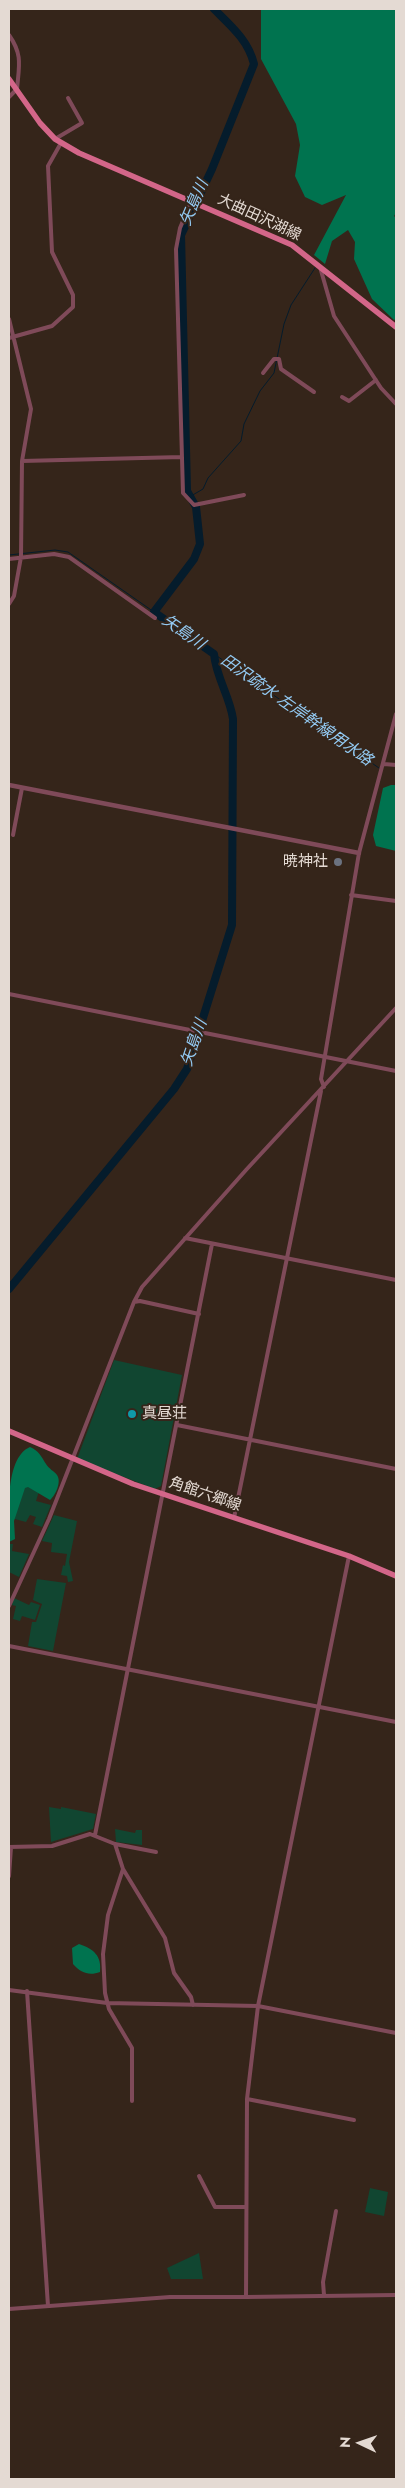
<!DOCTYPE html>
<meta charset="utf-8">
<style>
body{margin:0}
#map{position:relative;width:405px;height:2488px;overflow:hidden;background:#35251a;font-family:Jost,sans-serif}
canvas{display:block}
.frame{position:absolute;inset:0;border:10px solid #e4dad3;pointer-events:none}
.north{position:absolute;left:335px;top:2418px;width:50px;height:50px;-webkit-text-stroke:4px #35251a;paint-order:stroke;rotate:273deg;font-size:14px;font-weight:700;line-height:20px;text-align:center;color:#e4dad3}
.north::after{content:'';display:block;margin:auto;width:18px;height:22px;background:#e4dad3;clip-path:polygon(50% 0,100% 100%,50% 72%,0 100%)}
</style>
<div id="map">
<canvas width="405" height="2488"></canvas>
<div class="frame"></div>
<div class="north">N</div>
</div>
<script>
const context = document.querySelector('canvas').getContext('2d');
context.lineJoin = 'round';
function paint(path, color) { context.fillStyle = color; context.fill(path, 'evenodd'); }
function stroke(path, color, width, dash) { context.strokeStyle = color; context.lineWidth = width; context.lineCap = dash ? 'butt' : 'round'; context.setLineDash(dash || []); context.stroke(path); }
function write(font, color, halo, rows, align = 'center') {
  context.font = font + ' Jost,"Noto Sans JP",sans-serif'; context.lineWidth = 4; context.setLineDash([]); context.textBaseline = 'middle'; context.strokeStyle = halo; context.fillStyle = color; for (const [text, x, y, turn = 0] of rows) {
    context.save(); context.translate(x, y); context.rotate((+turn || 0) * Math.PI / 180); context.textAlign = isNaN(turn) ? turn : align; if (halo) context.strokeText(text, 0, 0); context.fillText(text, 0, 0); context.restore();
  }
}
paint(new Path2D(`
 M114,1360L182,1375L161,1486L155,1489L77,1459Z
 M23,1480L41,1485L36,1501L51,1505L42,1527L33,1524L36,1517L30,1515L26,1522L11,1518Z
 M54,1515L77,1521L69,1562L73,1581L68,1582L67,1576L61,1575L63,1565L65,1566L67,1554L51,1552L52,1543L42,1541Z
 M9,1544H13L12,1551L29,1554L19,1577L9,1572Z
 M37,1579L66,1583L53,1651L28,1646L32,1622H36L42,1604L33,1600Z
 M14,1598L29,1605L31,1602L40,1605L35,1620L22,1616L20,1621L13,1619L16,1606L12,1605Z
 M49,1807L61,1809V1807L96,1814L93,1829L51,1842Z
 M115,1829L135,1833L136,1830H142V1845L116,1842Z
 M370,2188L388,2192L384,2216L365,2212Z
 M199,2253L203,2279H171L167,2268Z`), '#114631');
paint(new Path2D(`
 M261,9H396V213L394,216L396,218V319L394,320L372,299L354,259L355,242L348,230L332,241L325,264L314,255L346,195L322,205L305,197L295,176L300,145L296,124L261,59Z
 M391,785H396V851L376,846L373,835L383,788Z
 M30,1447C39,1451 41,1456 46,1464C49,1469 54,1471 57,1475C62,1482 55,1496 50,1500L28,1487L25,1488L14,1521L15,1539L9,1542C9,1518 4,1458 30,1447Z
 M79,1944C94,1949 102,1956 100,1972C89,1976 81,1973 73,1964L72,1948Z`), '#00734f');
stroke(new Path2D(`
 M191,496L203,489L208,478L241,441L244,424L260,391L274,373L284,324L291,305L315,268
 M9,555L55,550L68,552L154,612
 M214,654L379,768`), '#051c2c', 1);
stroke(new Path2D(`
 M9,1289L174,1089L187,1069L232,925L233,719C230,697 216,677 214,654L154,612L194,559L200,544L196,507L187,491L181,235L212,169L254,64C248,40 231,26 214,9`), '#051c2c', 8);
stroke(new Path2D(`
 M9,35C23,55 19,66 17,89L9,97
 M55,139L82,123L68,98
 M192,200L180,228L176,249L183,493L194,505L244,495
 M320,267L334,316L381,388L396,404
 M9,319L31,409L22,461L21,557L14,596L9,604
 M9,338L52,326L73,307V295L52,252L48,166L61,143
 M263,373L274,359H279L281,369L314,392
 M342,397L349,401L376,380
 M22,461L182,457
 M9,559L54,554L69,557L155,618
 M384,764L396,765
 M13,835L22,788
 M351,895L396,901
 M9,994L396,1071
 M324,1087L321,1079L359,853L396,714
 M185,1238L396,1280
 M134,1302L140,1301L199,1314
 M177,1425L396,1469
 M234,1518L321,1091
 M349,1556L258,2006L247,2099L246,2297L396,2295
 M9,1606L49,1519L134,1302L142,1287L246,1170L396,1008
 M9,1646L396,1722
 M95,1835L212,1244
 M115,1844L123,1869L108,1915L103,1954L105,1993L109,2009L132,2048V2101
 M9,1847L52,1846L90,1834L115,1844L156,1852
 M123,1869L165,1938L174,1973L191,1997L193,2005
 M9,1876L11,1847
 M9,1990L107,2003L258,2006L396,2033
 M27,1991L48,2306
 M247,2099L354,2120
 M199,2176L215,2207H246
 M324,2295L323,2282L336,2211
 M9,2309L170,2297H246`), '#7f4a59', 4);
stroke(new Path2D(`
 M9,785L359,853`), '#7f4a59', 4.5);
stroke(new Path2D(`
 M9,79L40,123L55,139L79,153L292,245L396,327
 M9,1431L133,1484L349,1556L396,1576`), '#d36689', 5.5);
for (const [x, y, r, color] of [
 [338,862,5,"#6b7280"],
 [132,1414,5,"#0f9aa8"]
]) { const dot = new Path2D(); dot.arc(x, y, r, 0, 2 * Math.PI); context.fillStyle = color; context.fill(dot); stroke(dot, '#35251a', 2); }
write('15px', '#e4dad3', '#35251a', [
 ["大曲田沢湖線",259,218,25],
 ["角館六郷線",205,1495,19]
]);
write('15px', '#e4dad3', '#35251a', [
 ["暁神社",328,862],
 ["真昼荘",142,1414,"left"]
], 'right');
write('italic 16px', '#93caf3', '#35251a', [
 ["矢島川",195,203,-67],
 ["矢島川",183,633,35],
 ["田沢疏水 左岸幹線用水路",296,711,35],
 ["矢島川",195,1043,-71]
]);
</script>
